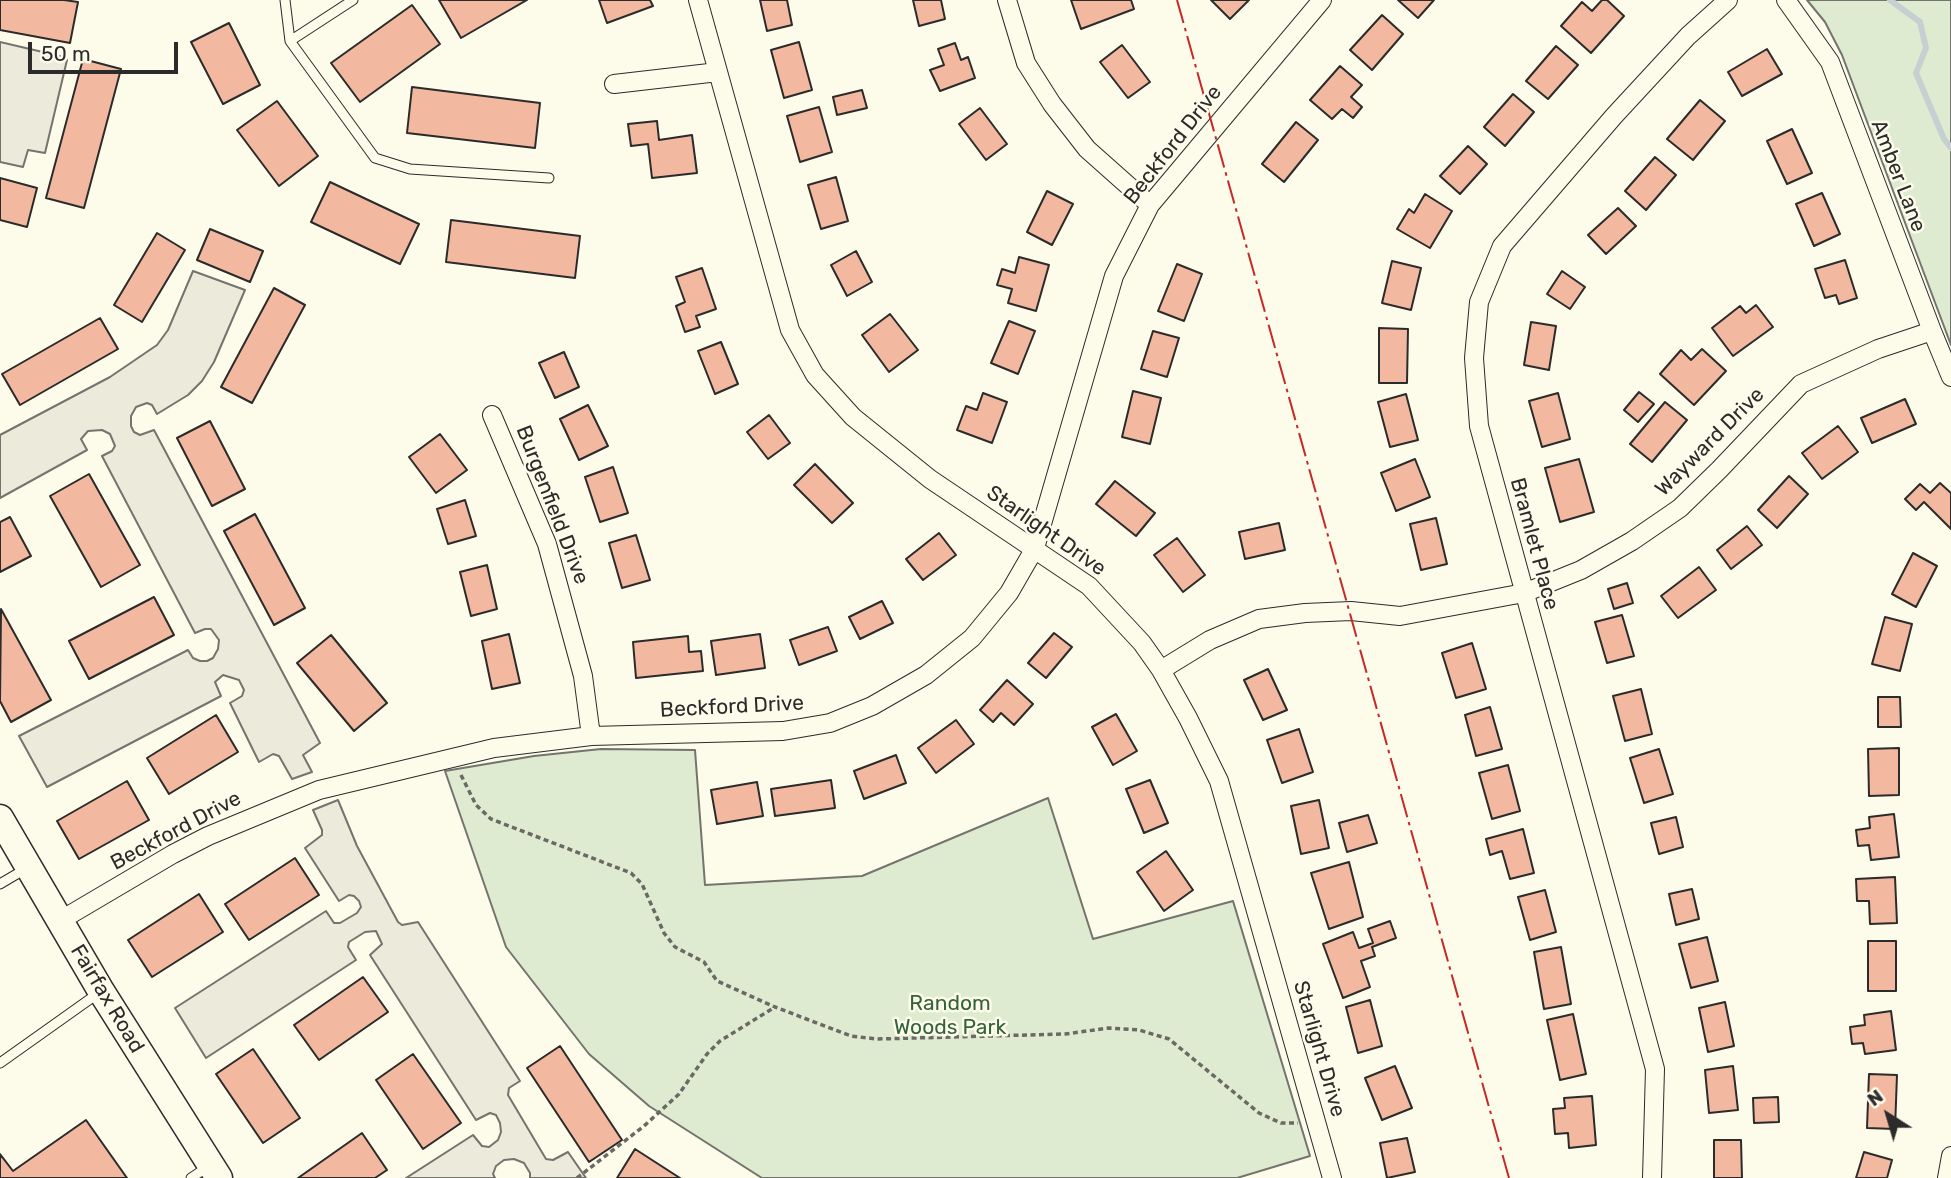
<!DOCTYPE html>
<style>
body{margin:0}
#map{position:relative;width:1951px;height:1178px;overflow:hidden;background:#fdfbea;font-family:Rubik,sans-serif}
canvas{display:block}
.north{position:absolute;left:1853px;top:1080px;width:70px;height:70px;-webkit-text-stroke:5px #fdfbea;paint-order:stroke;rotate:323deg;font-size:19px;font-weight:700;line-height:28px;text-align:center;color:#2b2b2b}
.north::after{content:'';display:block;margin:auto;width:24px;height:32px;background:#2b2b2b;clip-path:polygon(50% 0,100% 100%,50% 72%,0 100%)}
.scale{position:absolute;left:28px;top:42px;width:150px;height:32px;box-sizing:border-box;border:4px solid #2b2b2b;border-top:0;padding-left:9px;font-size:21px;line-height:24px;white-space:nowrap;color:#2b2b2b;-webkit-text-stroke:5px #fdfbea;paint-order:stroke}
</style>
<div id="map">
<canvas width="1951" height="1178"></canvas>
<div class="north">N</div>
<div class="scale">50 m</div>
</div>
<script>
const context = document.querySelector('canvas').getContext('2d');
context.lineJoin = 'round';
function paint(path, color) { context.fillStyle = color; context.fill(path, 'evenodd'); }
function stroke(path, color, width, dash) { context.strokeStyle = color; context.lineWidth = width; context.lineCap = dash ? 'butt' : 'round'; context.setLineDash(dash || []); context.stroke(path); }
function write(font, color, halo, rows, align = 'center') {
  context.font = font + ' Rubik,sans-serif'; context.lineWidth = 5; context.setLineDash([]); context.textBaseline = 'middle'; context.strokeStyle = halo; context.fillStyle = color; for (const [text, x, y, turn = 0] of rows) {
    context.save(); context.translate(x, y); context.rotate((+turn || 0) * Math.PI / 180); context.textAlign = isNaN(turn) ? turn : align; if (halo) context.strokeText(text, 0, 0); context.fillText(text, 0, 0); context.restore();
  }
}
const green = new Path2D(`
 M1807,0H1951V345L1842,55L1825,22Z
 M601,749L695,750L705,885L862,876L1048,798L1093,939L1233,901L1310,1156L1237,1178H762L649,1106L589,1054L506,947L445,771L534,756Z`);
paint(green, '#deebd1');
stroke(green, '#74746e', 2);
const parking = new Path2D(`
 M0,42L64,57L67,60L45,153L28,150L23,167L0,162Z
 M193,271L245,290L214,362L202,381L188,395L157,414L152,405L147,403L136,407L131,416V426L134,432L140,435L154,430L320,743L303,755L312,772L292,779L279,756L273,754L259,762L230,703L242,696L244,690L239,680L223,675L215,682L221,696L47,787L19,736L188,650L193,658L200,661H207L213,658L218,649L219,640L211,629H205L195,633L102,456L112,451L115,446L110,434L102,430L88,431L81,439L87,450L0,498V435L110,377L157,345L168,330Z
 M338,800L357,846L398,922L402,925L418,922L520,1081L509,1088L508,1095L546,1159L553,1160L568,1152L586,1178H530V1173L524,1163L514,1159L504,1160L496,1166L493,1174L495,1178H406L473,1135L482,1146L489,1147L498,1140L501,1132L500,1123L496,1115L490,1113L476,1120L370,955L382,944L376,931L365,932L349,942L348,947L356,960L206,1058L175,1008L326,911L334,923H340L357,913L361,907L359,901L354,896L349,895L339,901L305,848L322,835V830L313,810Z`);
paint(parking, '#eceadb');
stroke(parking, '#74746e', 2);
stroke(new Path2D(`
 M1890,0L1920,22L1926,48L1916,73L1944,139L1951,148`), '#c7d0d0', 6);
const building = new Path2D(`
 M0,0H64L78,2L70,43L0,30Z
 M439,0H527L461,38Z
 M599,0H650L653,6L607,23Z
 M760,0H787L792,25L767,31Z
 M913,0H941L945,19L919,26Z
 M1071,0H1131L1134,9L1081,29Z
 M1211,0H1249L1230,19Z
 M1398,0H1434L1418,18Z
 M1602,0H1607L1624,16L1591,53L1561,26L1582,2L1592,11Z
 M412,5L440,44L360,102L331,63Z
 M1382,15L1403,34L1372,70L1350,50Z
 M229,23L260,85L223,104L191,42Z
 M799,42L812,90L784,98L771,50Z
 M955,43L961,60L968,57L975,78L940,91L930,70L944,65L938,49Z
 M1122,45L1150,82L1128,98L1100,62Z
 M1556,46L1578,65L1548,99L1526,81Z
 M1767,49L1782,74L1742,96L1728,72Z
 M83,59L121,69L84,208L46,198Z
 M1340,66L1362,85L1351,97L1362,107L1353,118L1342,109L1332,119L1310,100Z
 M412,87L540,103L535,148L407,133Z
 M862,90L867,108L837,115L833,97Z
 M1513,94L1534,112L1505,146L1484,127Z
 M1700,100L1725,121L1693,160L1667,139Z
 M277,101L318,156L279,186L237,130Z
 M819,107L832,152L800,162L787,116Z
 M980,108L1007,144L986,160L959,124Z
 M657,121L659,140L692,135L697,173L652,178L648,144L631,146L628,124Z
 M1296,122L1318,140L1284,182L1262,164Z
 M1792,129L1812,173L1787,184L1767,141Z
 M1468,146L1487,164L1460,194L1440,176Z
 M1655,157L1676,175L1646,210L1625,191Z
 M836,177L848,221L821,229L808,185Z
 M0,178L37,188L27,227L0,220Z
 M330,182L419,224L400,264L311,222Z
 M1047,191L1073,204L1052,245L1027,232Z
 M1822,193L1840,234L1814,246L1796,204Z
 M1425,194L1452,211L1430,248L1397,229L1409,209L1414,213Z
 M1618,208L1636,226L1606,254L1588,235Z
 M451,220L580,236L575,278L446,262Z
 M210,229L263,251L250,282L197,260Z
 M157,233L185,250L142,322L114,305Z
 M856,251L872,282L847,296L831,265Z
 M1019,257L1049,265L1036,311L1008,303L1012,289L997,285L1002,269L1015,273Z
 M1845,260L1857,298L1839,304L1836,295L1825,298L1815,269Z
 M1392,261L1421,268L1411,310L1382,303Z
 M1177,264L1202,274L1184,321L1158,311Z
 M702,268L716,309L696,316L700,327L685,332L676,306L685,302L676,277Z
 M1562,271L1585,287L1570,309L1547,294Z
 M274,288L305,305L252,403L221,387Z
 M1756,305L1773,327L1733,356L1712,328L1740,306L1746,313Z
 M890,314L918,350L889,372L862,335Z
 M100,318L118,349L20,405L2,374Z
 M1009,321L1035,331L1018,374L991,363Z
 M1531,322L1556,326L1549,370L1524,365Z
 M1379,328L1408,329L1407,383H1379Z
 M1153,331L1179,338L1167,377L1141,369Z
 M721,342L738,384L715,394L698,351Z
 M1702,349L1726,371L1694,405L1660,374L1681,350L1691,360Z
 M564,352L579,387L555,398L539,363Z
 M1133,391L1161,398L1150,444L1122,437Z
 M1639,392L1654,404L1638,422L1624,410Z
 M983,393L1007,402L992,443L957,430L966,406L977,410Z
 M1558,393L1570,439L1542,447L1529,401Z
 M1406,394L1418,440L1390,447L1378,402Z
 M1905,399L1916,424L1872,443L1861,418Z
 M1665,402L1687,420L1652,462L1630,444Z
 M588,405L608,446L579,460L560,419Z
 M769,415L790,443L768,459L747,432Z
 M210,421L245,489L212,506L177,438Z
 M1838,426L1858,452L1822,479L1802,453Z
 M440,434L467,470L436,493L409,457Z
 M1415,459L1430,497L1396,511L1381,473Z
 M1579,459L1594,512L1560,522L1545,468Z
 M815,464L853,503L832,523L794,485Z
 M613,467L628,513L600,522L585,477Z
 M89,474L140,565L101,587L50,496Z
 M1789,476L1808,494L1777,528L1758,510Z
 M1115,481L1155,513L1136,536L1096,504Z
 M1940,483L1951,493V529L1924,502L1916,510L1905,499L1920,484L1930,493Z
 M465,500L476,536L448,544L437,509Z
 M255,514L305,608L274,625L224,531Z
 M10,517L31,556L0,572V522Z
 M1436,518L1447,564L1421,570L1410,524Z
 M1279,523L1285,550L1245,559L1239,532Z
 M1747,526L1762,545L1731,569L1717,550Z
 M939,533L956,555L923,580L906,559Z
 M636,535L650,580L622,588L609,543Z
 M1177,538L1205,575L1183,592L1154,555Z
 M1913,553L1937,566L1916,607L1892,594Z
 M487,565L497,609L471,616L460,572Z
 M1699,567L1716,590L1678,618L1661,596Z
 M1627,583L1633,603L1614,609L1608,589Z
 M154,597L174,635L89,679L69,641Z
 M882,601L893,623L860,639L849,617Z
 M1,609L51,700L11,722L0,701Z
 M1622,615L1634,656L1607,663L1595,622Z
 M1885,617L1912,624L1900,671L1872,664Z
 M828,627L837,651L799,665L790,640Z
 M1054,633L1072,647L1046,678L1028,663Z
 M509,634L520,683L492,689L482,641Z
 M760,634L765,668L716,675L711,641Z
 M331,635L387,703L354,731L297,663Z
 M688,636L689,652L701,651L703,671L636,678L633,642Z
 M1472,643L1486,689L1456,698L1442,653Z
 M1268,669L1287,710L1263,720L1244,680Z
 M1007,680L1033,704L1014,725L1001,713L993,722L980,710Z
 M1641,689L1652,734L1625,741L1613,696Z
 M1878,697H1900L1901,727H1878Z
 M1490,707L1502,749L1476,756L1465,715Z
 M1116,714L1137,751L1113,765L1092,727Z
 M216,715L238,752L169,794L147,758Z
 M956,720L974,744L936,773L918,748Z
 M1299,729L1313,772L1282,783L1267,740Z
 M1899,748V795L1869,796L1868,749Z
 M1659,749L1673,794L1644,803L1630,758Z
 M896,755L906,783L864,799L854,771Z
 M1508,765L1520,811L1492,819L1479,773Z
 M831,780L835,808L775,816L771,789Z
 M1150,780L1168,823L1144,833L1126,789Z
 M127,781L149,820L79,859L57,821Z
 M757,782L763,816L717,824L711,790Z
 M1319,800L1329,848L1301,854L1291,806Z
 M1894,814L1899,857L1871,860L1869,845L1858,846L1856,830L1870,828L1869,817Z
 M1368,815L1377,843L1347,852L1339,823Z
 M1676,817L1683,847L1659,854L1651,823Z
 M1523,829L1534,873L1510,879L1502,851L1490,855L1486,839Z
 M1166,851L1193,890L1164,911L1137,872Z
 M295,858L319,895L249,940L225,904Z
 M1349,862L1363,917L1329,929L1311,873Z
 M1895,877L1897,923L1870,924L1869,901H1857L1856,879Z
 M1692,889L1699,919L1676,925L1669,894Z
 M1545,890L1556,932L1530,940L1518,897Z
 M199,894L223,932L152,977L128,940Z
 M1390,921L1396,938L1372,947L1375,956L1361,961L1370,987L1343,998L1323,944L1353,932L1359,948L1373,943L1368,929Z
 M1707,937L1718,981L1691,988L1679,944Z
 M1868,941H1896V991H1868Z
 M1561,947L1571,1004L1544,1009L1534,952Z
 M363,977L388,1012L319,1060L294,1025Z
 M1370,1000L1382,1046L1358,1053L1346,1007Z
 M1725,1002L1734,1046L1708,1052L1699,1008Z
 M1891,1011L1896,1050L1865,1054L1863,1043L1852,1044L1850,1027L1865,1025L1864,1015Z
 M1573,1014L1586,1074L1560,1080L1547,1020Z
 M560,1046L622,1140L589,1162L527,1068Z
 M253,1049L300,1118L263,1143L216,1074Z
 M413,1054L461,1123L423,1149L376,1080Z
 M1395,1066L1412,1108L1382,1120L1365,1078Z
 M1733,1066L1738,1110L1709,1113L1705,1070Z
 M1869,1074L1897,1075L1895,1129L1867,1128Z
 M1592,1096L1596,1145L1569,1148L1568,1133L1555,1134L1553,1109L1565,1108L1564,1098Z
 M1778,1097L1779,1122L1754,1123L1753,1098Z
 M86,1120L127,1178H0V1154L13,1171Z
 M362,1133L387,1170L375,1178H298Z
 M1407,1138L1415,1172L1387,1178L1380,1143Z
 M1714,1140H1741L1742,1178H1714Z
 M635,1149L680,1178H617Z
 M1864,1152L1892,1160L1887,1178H1856Z`);
paint(building, '#f2b8a0');
stroke(building, '#2b2b2b', 2);
const lane = new Path2D(`
 M285,0L290,41L375,158L410,169L549,178
 M290,41L353,0
 M0,884L27,868
 M0,1063L100,992
 M191,1178L209,1166`);
const street = new Path2D(`
 M698,0L790,330L815,375L853,417L930,479L1089,586L1142,643L1161,670L1188,718L1219,781L1332,1178
 M1007,0L1026,63L1052,104L1087,149L1150,205
 M1786,0L1830,62L1932,331L1951,377
 M614,84L718,72
 M492,415L547,544L583,676L591,736
 M1161,670L1210,640L1259,619L1305,613L1351,611L1400,616L1524,593L1581,570L1632,541L1680,508L1719,470L1801,384L1878,349L1932,331
 M61,920L173,854L208,836L319,790L494,748L591,736L783,731L830,723L872,706L926,675L972,638L1009,593L1035,548L1114,276L1150,205L1322,0
 M1652,1178L1655,1069L1479,426L1474,358L1479,302L1502,246L1614,116L1688,36L1728,0
 M1947,1178L1951,1156`);
const secondary = new Path2D(`
 M0,818L101,991L219,1178`);
stroke(lane, '#2b2b2b', 11);
stroke(street, '#2b2b2b', 20);
stroke(secondary, '#2b2b2b', 29);
stroke(new Path2D(`
 M461,775L476,805L491,819L631,873L642,884L664,933L675,947L704,962L717,981L775,1007L851,1036L877,1039L1065,1034L1109,1028L1139,1030L1169,1039L1259,1113L1281,1123H1298
 M577,1178L644,1126L679,1094L707,1054L720,1041L775,1007`), '#6a6964', 3.5, [5, 3.5]);
stroke(lane, '#fdfbea', 9);
stroke(street, '#fdfbea', 18);
stroke(secondary, '#fdfbea', 26);
stroke(new Path2D(`
 M1177,0L1509,1178`), '#c62828', 2, [24, 5, 3.5, 5]);
write('21px', '#2b2b2b', '#fdfbea', [
 ["Beckford Drive",1173,145,-52],
 ["Amber Lane",1898,176,69],
 ["Wayward Drive",1710,442,-45],
 ["Burgenfield Drive",552,505,69],
 ["Starlight Drive",1046,531,35],
 ["Bramlet Place",1534,544,75],
 ["Beckford Drive",732,707,-3],
 ["Beckford Drive",176,831,-28],
 ["Fairfax Road",107,999,59],
 ["Starlight Drive",1319,1049,74]
]);
write('21px', '#34623c', '#fdfbea', [
 ["Random",950,1004],
 ["Woods Park",950,1028]
]);
</script>
